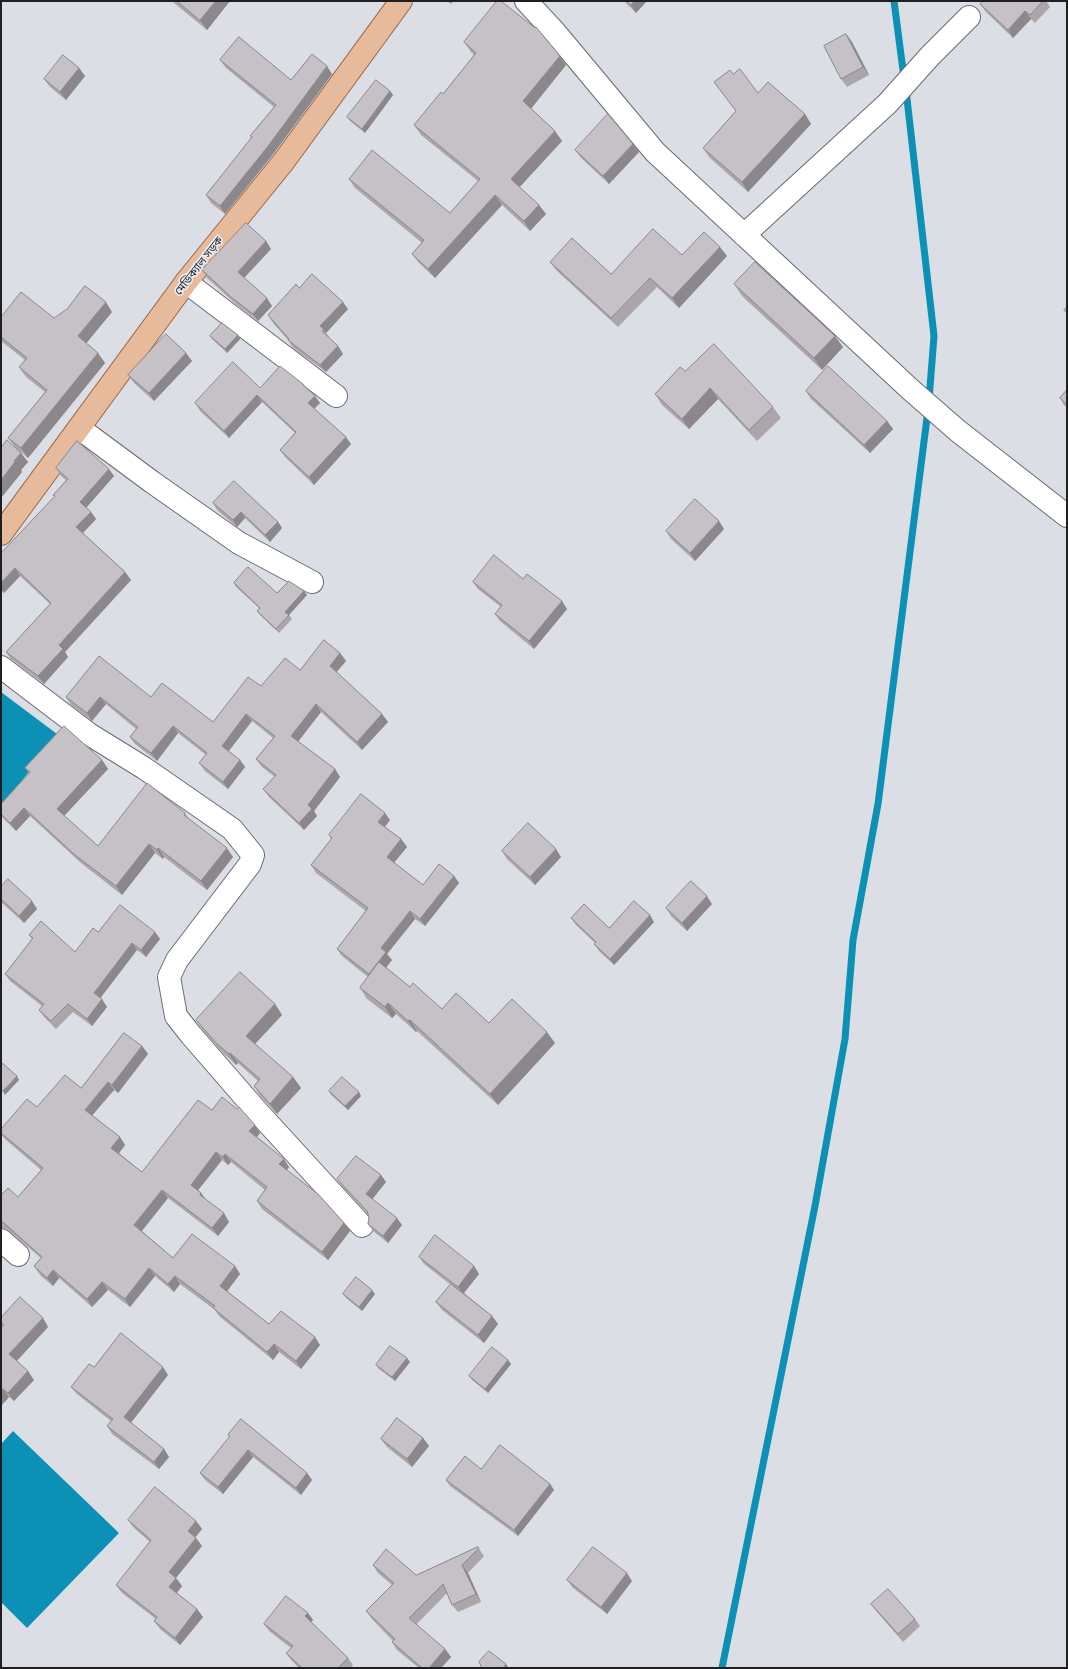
<!DOCTYPE html>
<meta charset="utf-8">
<style>
body{margin:0}
#map{position:relative;width:1068px;height:1669px;overflow:hidden;background:#dcdee5;font-family:"IBM Plex Sans",sans-serif}
canvas{display:block}
.frame{position:absolute;inset:0;border:2px solid #1f1f22;pointer-events:none}
</style>
<div id="map">
<canvas width="1068" height="1669"></canvas>
<div class="frame"></div>
</div>
<script>
const context = document.querySelector('canvas').getContext('2d');
context.lineJoin = 'round';
function paint(path, color) { context.fillStyle = color; context.fill(path, 'evenodd'); }
function stroke(path, color, width, dash) { context.strokeStyle = color; context.lineWidth = width; context.lineCap = dash ? 'butt' : 'round'; context.setLineDash(dash || []); context.stroke(path); }
function write(font, color, halo, rows, align = 'center') {
  context.font = font + ' "IBM Plex Sans","Noto Sans Bengali",sans-serif'; context.lineWidth = 3.5; context.setLineDash([]); context.textBaseline = 'middle'; context.strokeStyle = halo; context.fillStyle = color; for (const [text, x, y, turn = 0] of rows) {
    context.save(); context.translate(x, y); context.rotate((+turn || 0) * Math.PI / 180); context.textAlign = isNaN(turn) ? turn : align; if (halo) context.strokeText(text, 0, 0); context.fillText(text, 0, 0); context.restore();
  }
}
paint(new Path2D(`
 M1,692L57,734L1,809Z
 M13,1431L119,1533L27,1628L1,1602V1444Z`), '#0d90b5');
stroke(new Path2D(`
 M894,1L904,78
 M906,90L934,336L929,400
 M722,1668L815,1206L845,1039L853,940L878,804L928,410`), '#0d90b5', 7);
const minor = new Path2D(`
 M526,1L554,31L655,152L911,390L958,431L1067,516
 M744,235L887,104L930,56L969,17
 M186,282L336,396
 M79,428L152,482L239,543L312,582
 M1,667L89,734L144,768L232,829L253,855L250,864L177,960L169,977L176,1016L191,1035L256,1110L362,1226
 M1,1240L18,1255`);
const major = new Path2D(`
 M1,534L186,282L284,161L401,1`);
stroke(minor, '#696b71', 24);
stroke(major, '#966644', 24);
stroke(minor, '#fff', 22);
stroke(major, '#e6ba9a', 22);
paint(new Path2D(`
 M173,1H230L207,30L174,3Z
 M624,1H647L636,13Z
 M983,1H1046L1050,7L1035,23L1031,19L1013,38L986,12L980,4Z
 M846,34L852,42L869,75L847,87L841,79Z
 M464,42L566,65L531,109L555,131L562,141L519,187L539,205L546,214L530,231L502,205L435,278L419,263L412,254L422,243L355,188L349,179L450,213L478,181L421,135L414,125L443,94L474,55L471,52Z
 M220,60L291,80L332,74L274,153L225,214L211,203L206,195L252,138L250,136L274,107L226,68Z
 M79,68L85,76L66,100L50,87L44,79Z
 M733,74L758,93L805,114L811,124L748,192L710,158L703,148L736,111L714,82Z
 M390,91L393,95L365,133L350,121L347,117Z
 M575,150L639,152L609,184L581,158Z
 M266,241L271,249L244,278L272,306L258,321L237,305L207,278L202,270Z
 M682,255L727,256L679,308L657,287L618,327L557,271L550,262L611,274Z
 M734,284L843,347L822,370L742,296Z
 M299,288L348,309L326,333L329,337H328L338,346L343,354L326,372L293,348L288,340L273,323L268,315Z
 M112,312L86,343L105,363L28,458L18,450L21,453L28,462L21,470L22,472L1,498V448L15,447L8,438L45,392L26,377L19,367L25,360L1,341V317L54,318Z
 M238,335L240,339L227,353L213,340L210,336Z
 M186,353L192,361L154,401L134,383L128,375Z
 M685,371L773,407L781,418L757,441L718,399L689,429L662,405L655,394Z
 M303,384L307,388L320,403L314,408L351,444L314,485L285,457L280,450L295,433L262,402L229,438L200,411L195,403L260,388Z
 M1067,390V407L1064,405L1060,398Z
 M806,391L887,421L893,429L870,453L811,399Z
 M56,468L114,476L86,508L91,512L96,519L83,533L125,572L131,580L65,652L68,657L44,684L11,659L6,652L50,604L20,576L4,593L1,590V553L55,497L53,495L66,480L61,476Z
 M213,503L278,522L282,528L270,542L245,518L237,527L217,510Z
 M724,529L695,561L671,539L666,531Z
 M473,582L567,609L534,649L500,621L495,614L501,607L478,589Z
 M234,583L277,593L307,595L289,615L292,619L279,633L260,615L257,611L259,608L236,587Z
 M340,653L346,661L336,672L382,714L388,722L362,750L321,712L298,742L335,769L340,777L314,811L317,816L304,830L269,797L263,789L275,777L262,767L256,759L273,738L252,721L229,751L240,760L245,767L228,789L205,771L199,763L206,755L178,733L157,761L135,744L130,737L136,729L106,704L92,721L71,705L66,697H151L213,722L261,686Z
 M102,760L108,769L64,816L98,846L185,813L189,819L233,857L207,890L164,857L163,859L155,853L122,895L81,863L30,816L16,831L1,816V804L29,773L25,768Z
 M390,820L385,827L401,839L407,847L394,863L423,885L454,876L459,883L425,926L415,919L387,954L392,960L386,967L410,987L442,1009L555,1043L498,1105L417,1031L416,1032L396,1014L392,1018L367,999L360,988L368,977L342,956L337,949L366,911L316,873L311,865L331,839L329,835Z
 M502,851L561,857L535,885L507,859Z
 M1,887L37,909L24,923L1,902Z
 M712,904L687,931L671,916L666,908Z
 M571,918L609,928L654,922L614,965L599,951L594,944L595,943L576,925Z
 M98,932H155L160,939L146,957L137,950L100,998L107,1007L92,1026L73,1012L56,1029L44,1017L39,1010L42,1006L10,981L5,974L32,939L29,935L75,952Z
 M275,1004L282,1015L255,1044L293,1077L301,1088L277,1114L261,1097L254,1086L258,1081L238,1063L236,1065L223,1053L203,1030L196,1020Z
 M142,1046L148,1054L118,1093L114,1090L92,1115L120,1137L125,1145L119,1153L142,1172L212,1110L260,1133L257,1137L289,1167L287,1170L350,1231L328,1260L262,1209L257,1201L265,1190L231,1162L228,1165L222,1160L198,1190L201,1193L206,1200L229,1222L218,1236L168,1198L142,1231L173,1258L235,1266L240,1274L227,1291L269,1324L320,1345L301,1369L279,1352L273,1360L219,1316L215,1310L180,1284L174,1292L155,1276L130,1307L108,1290L92,1307L59,1278L53,1286L40,1275L34,1266L41,1258L9,1231L3,1228H1V1195L18,1197L41,1170L5,1139L1,1134V1129L37,1107L81,1088Z
 M329,1091L361,1096L348,1110L331,1095Z
 M381,1175L386,1182L372,1199L402,1225L388,1243L373,1231L368,1224L369,1217L368,1214L342,1186L337,1179Z
 M419,1257L474,1266L479,1274L464,1293L492,1316L498,1324L484,1343L442,1310L436,1302L451,1285L424,1264Z
 M343,1294H375L362,1311L346,1298Z
 M1,1318H43L48,1327L16,1361L34,1380L14,1401L9,1397L1,1406V1328L3,1326L1,1323Z
 M508,1360L511,1364L488,1393L472,1380L469,1376Z
 M410,1362L395,1381L379,1369L376,1365Z
 M94,1367L168,1375L131,1423L164,1449L169,1457L159,1469L112,1434L107,1426L111,1421L77,1394L71,1387Z
 M228,1435L307,1473L312,1480L301,1495L253,1457L223,1494L205,1480L200,1473L230,1437Z
 M423,1438L429,1446L412,1467L387,1447L381,1439Z
 M481,1469L550,1484L554,1490L518,1536L450,1486L446,1480Z
 M128,1520L196,1521L202,1529L195,1537L202,1546L176,1578L182,1586L177,1593L203,1617L180,1645L160,1629L154,1621L156,1619L122,1593L116,1585L150,1542L134,1528Z
 M478,1547L484,1556L468,1573L481,1602L458,1612L452,1605L447,1593L416,1625L445,1649L451,1657L441,1668H419L397,1650L392,1642L393,1641L372,1619L366,1611L392,1585L378,1573L373,1565L416,1575Z
 M567,1580L632,1581L607,1614L573,1588Z
 M871,1604L915,1619L920,1626L903,1642L877,1612Z
 M308,1613L313,1620L311,1622L348,1658L353,1665L350,1668H299L291,1660L286,1653L291,1648L269,1631L264,1624Z`), '#aaa6aa');
paint(new Path2D(`
 M216,1H230L207,30L200,20Z
 M448,1H453L451,4Z
 M634,1H647L636,13L631,5Z
 M1025,11L1031,19L1013,38L1008,30Z
 M846,34L852,42L869,75L863,67Z
 M560,56L566,65L529,111L523,101Z
 M327,66L332,74L274,153L225,214L220,206Z
 M79,68L85,76L66,100L60,92Z
 M390,91L393,95L365,133L362,129Z
 M805,114L811,124L748,192L742,182Z
 M555,131L562,141L518,189L511,179Z
 M633,144L639,152L609,184L603,176Z
 M495,195L502,205L435,278L428,269Z
 M539,205L546,214L530,231L524,221Z
 M266,241L271,249L243,279L238,272Z
 M720,247L727,256L679,308L672,298Z
 M267,298L272,306L258,321L253,314Z
 M106,302L112,312L84,346L78,336Z
 M343,302L348,309L326,333L320,326Z
 M238,335L240,339L227,353L225,349Z
 M835,336L843,347L822,370L814,358Z
 M338,346L343,354L326,372L320,365Z
 M98,353L105,363L28,458L21,448Z
 M186,353L192,361L154,401L149,393Z
 M710,388L718,399L689,429L682,419Z
 M257,395L262,402L229,438L224,431Z
 M315,396L320,403L313,410L308,403Z
 M887,421L893,429L870,453L864,445Z
 M346,437L351,444L314,485L309,477Z
 M21,453L28,462L21,470L22,472L1,498V480L14,461Z
 M109,469L114,476L85,509L80,502Z
 M91,512L96,519L82,534L76,527Z
 M241,512L245,518L237,527L233,520Z
 M719,521L724,529L695,561L690,553Z
 M278,522L282,528L270,542L265,535Z
 M15,568L20,576L4,593L1,589V583Z
 M125,572L131,580L65,652L68,657L44,684L38,676L59,645Z
 M304,591L307,595L288,616L285,612Z
 M562,601L567,609L534,649L529,641Z
 M340,653L346,661L335,674L330,666Z
 M100,697L106,704L92,721L87,713Z
 M316,704L321,712L296,744L291,736Z
 M246,714L252,721L227,753L222,746Z
 M382,714L388,722L362,750L357,742Z
 M173,726L178,733L157,761L151,753Z
 M102,760L108,769L63,817L57,809Z
 M240,760L245,767L228,789L223,782Z
 M335,769L340,777L314,811L317,816L304,830L299,823L308,805Z
 M24,808L30,816L16,831L10,823Z
 M385,813L390,820L383,829L378,822Z
 M401,839L407,847L392,865L387,857Z
 M149,844L155,853L122,895L116,886Z
 M158,848L164,857L163,859L157,850Z
 M227,848L233,857L207,890L201,881Z
 M556,849L561,857L535,885L530,877Z
 M454,876L459,883L425,926L420,919Z
 M707,896L712,904L687,931L682,923Z
 M32,901L37,909L24,923L19,916Z
 M410,911L415,919L387,954L392,960L375,982L381,948Z
 M650,915L654,922L614,965L610,959Z
 M155,932L160,939L146,957L141,950Z
 M132,943L137,950L99,1000L94,993Z
 M102,999L107,1007L92,1026L87,1019Z
 M388,1003L396,1014L392,1018L385,1007Z
 M275,1004L282,1015L253,1046L246,1036Z
 M410,1020L417,1031L416,1032L408,1021Z
 M547,1032L555,1043L498,1105L490,1094Z
 M142,1046L148,1054L118,1093L112,1085Z
 M230,1053L238,1063L236,1065L229,1054Z
 M17,1076L19,1080L5,1095L3,1091Z
 M293,1077L301,1088L277,1114L270,1104Z
 M108,1082L114,1090L90,1118L85,1110Z
 M359,1092L361,1096L348,1110L345,1106Z
 M255,1125L260,1133L255,1139L249,1131Z
 M120,1137L125,1145L117,1156L111,1148Z
 M216,1152L222,1160L196,1193L191,1185Z
 M225,1154L231,1162L228,1165L223,1157Z
 M284,1159L289,1167L285,1172L279,1164Z
 M381,1175L386,1182L371,1201L366,1194Z
 M162,1190L168,1198L140,1233L134,1225Z
 M201,1193L207,1201L200,1195Z
 M224,1213L229,1222L218,1236L212,1228Z
 M397,1218L402,1225L388,1243L383,1236Z
 M344,1223L350,1231L328,1260L322,1252Z
 M235,1266L240,1274L225,1294L220,1286Z
 M474,1266L479,1274L463,1294L458,1287Z
 M149,1268L155,1276L130,1307L125,1299Z
 M53,1270L59,1278L53,1286L47,1278Z
 M175,1276L180,1284L174,1292L168,1284Z
 M102,1282L108,1290L92,1307L87,1299Z
 M372,1290L375,1294L362,1311L359,1307Z
 M492,1316L498,1324L484,1343L478,1335Z
 M43,1318L48,1327L15,1363L9,1354Z
 M315,1337L320,1345L301,1369L296,1361Z
 M274,1344L279,1352L273,1360L267,1352Z
 M407,1358L410,1362L395,1381L392,1377Z
 M508,1360L511,1364L488,1393L485,1389Z
 M163,1367L168,1375L129,1425L124,1417Z
 M28,1371L34,1380L14,1401L8,1393Z
 M3,1389L9,1397L1,1406V1392Z
 M423,1438L429,1446L412,1467L407,1459Z
 M164,1449L169,1457L159,1469L154,1462Z
 M248,1450L253,1457L223,1494L218,1487Z
 M307,1473L312,1480L301,1495L296,1488Z
 M550,1484L554,1490L518,1536L514,1530Z
 M196,1521L202,1529L194,1539L188,1531Z
 M196,1538L202,1546L174,1580L169,1572Z
 M462,1565L468,1573L481,1602L476,1594Z
 M627,1573L632,1581L607,1614L601,1607Z
 M176,1578L182,1586L175,1595L169,1587Z
 M197,1609L203,1617L180,1645L175,1638Z
 M308,1613L313,1620L310,1623L305,1616Z
 M445,1649L451,1657L441,1668H429Z
 M506,1664L509,1668H503Z`), '#8b878b');
const building = new Path2D(`
 M177,1H216L200,20Z
 M497,1H501L535,28L536,27L560,56L523,101L555,131L511,179L539,205L524,221L495,195L428,269L412,254L424,240L349,179L372,150L450,213L480,179L414,125L441,92L443,94L476,53L464,42Z
 M627,1H634L631,5Z
 M983,1H1043L1030,15L1025,11L1008,30L980,4Z
 M846,34L863,67L841,79L824,46Z
 M239,37L291,80L312,54L327,66L269,145L220,206L206,195L252,137L250,136L276,105L220,60Z
 M63,55L79,68L60,92L44,79Z
 M740,69L758,93L768,82L805,114L742,182L703,148L736,111L714,82L730,70L733,74Z
 M376,80L390,91L362,129L347,117Z
 M608,114L633,144L603,176L575,150Z
 M246,223L266,241L238,272L267,298L253,314L231,297L202,270Z
 M653,229L682,255L704,232L720,247L672,298L650,278L611,318L550,262L572,238L611,274Z
 M755,262L835,336L814,358L734,284Z
 M312,274L343,302L320,326L324,329L322,331L338,346L320,365L288,340L289,339L268,315L296,284L299,288Z
 M85,286L106,302L78,336L98,353L21,448L8,438L47,390L19,367L27,358L1,337V317L21,292L54,318L67,309Z
 M1067,307V313L1064,310Z
 M222,323L238,335L225,349L210,336Z
 M166,334L186,353L149,393L128,375Z
 M714,344L773,407L749,430L710,388L682,419L655,394L680,367L685,371Z
 M233,362L260,388L280,366L303,384V385L315,396L308,403L346,437L309,477L280,450L296,432L257,395L224,431L195,403Z
 M828,366L887,421L864,445L806,391Z
 M1067,390V405L1060,398Z
 M7,440L21,453L14,461L15,462L1,480V448Z
 M77,441L109,469L80,502L91,512L76,527L125,572L59,645L63,649L38,676L6,652L51,603L15,568L1,583V553L55,496L53,495L68,479L56,468Z
 M234,481L278,522L265,535L241,512L233,520L213,503Z
 M695,499L719,521L690,553L666,531Z
 M494,555L523,579L527,574L562,601L529,641L495,614L502,605L473,582Z
 M248,567L277,593L289,581L304,591L285,612L289,615L276,629L257,611L260,608L234,583Z
 M324,640L340,653L330,666L382,714L357,742L316,704L291,736L335,769L308,805L312,809L299,823L263,789L276,775L256,759L275,736L246,714L222,746L240,760L223,782L199,763L207,753L173,726L151,753L130,737L138,727L100,697L87,713L66,697L99,656L151,697L162,683L213,722L248,677L261,686L285,658L300,670Z
 M64,726L102,760L57,809L98,846L147,783L185,813L184,815L227,848L201,881L158,848L157,850L149,844L116,886L75,855L24,808L10,823L1,814V804L30,772L25,768Z
 M361,794L385,813L378,822L401,839L387,857L423,885L439,864L454,876L420,919L410,911L381,948L386,952L369,974L337,949L368,908L311,865L332,838L329,835Z
 M528,823L556,849L530,877L502,851Z
 M8,879L32,901L19,916L1,899V887Z
 M691,881L707,896L682,923L666,908Z
 M634,901L650,915L610,959L594,944L596,942L571,918L584,904L609,928Z
 M120,905L155,932L141,950L132,943L94,993L102,999L87,1019L68,1004L51,1021L39,1010L44,1004L5,974L33,938L29,935L41,921L75,952L93,928L98,932Z
 M379,962L410,987L413,983L442,1009L456,993L489,1023L512,999L547,1032L490,1094L410,1020L408,1021L388,1003L385,1007L360,988Z
 M240,972L275,1004L246,1036L293,1077L270,1104L254,1086L260,1079L230,1053L229,1054L216,1043L196,1020Z
 M124,1033L142,1046L112,1085L108,1082L85,1110L120,1137L111,1148L142,1172L198,1100L212,1110L222,1097L237,1109L239,1107L255,1125L249,1131L284,1159L279,1164L318,1194L344,1223L322,1252L257,1201L267,1187L225,1154L223,1157L216,1152L191,1185L201,1193L200,1195L224,1213L212,1228L162,1190L134,1225L173,1258L192,1234L235,1266L220,1286L269,1324L281,1311L315,1337L296,1361L274,1344L267,1352L213,1308L215,1306L175,1276L168,1284L149,1268L125,1299L102,1282L87,1299L53,1270L47,1278L34,1266L42,1257L4,1223L1,1221V1195L8,1188L18,1197L43,1168L1,1133V1129L27,1099L37,1107L65,1075L81,1088Z
 M1,1062L17,1076L3,1091L1,1090Z
 M342,1077L359,1092L345,1106L329,1091Z
 M356,1156L381,1175L366,1194L397,1218L383,1236L368,1224L369,1217L367,1211L337,1179Z
 M435,1235L474,1266L458,1287L419,1257Z
 M356,1277L372,1290L359,1307L343,1294Z
 M451,1284L492,1316L478,1335L436,1302Z
 M20,1297L43,1318L9,1354L28,1371L8,1393L3,1389L1,1392V1328L4,1325L1,1322V1318Z
 M121,1333L163,1367L124,1417L164,1449L154,1462L107,1426L113,1419L71,1387L89,1364L94,1367Z
 M390,1346L407,1358L392,1377L376,1365Z
 M492,1347L508,1360L485,1389L469,1376Z
 M397,1418L423,1438L407,1459L381,1439Z
 M241,1419L307,1473L296,1488L248,1450L218,1487L200,1473L230,1436L228,1435Z
 M500,1445L550,1484L514,1530L446,1480L465,1456L481,1469Z
 M155,1487L196,1521L188,1531L196,1538L169,1572L176,1578L169,1587L197,1609L175,1638L154,1621L157,1617L116,1585L151,1540L128,1520Z
 M478,1547L479,1548L462,1565L476,1594L452,1605L443,1584L409,1618L445,1649L429,1668H422L392,1642L395,1639L366,1611L394,1583L373,1565L386,1549L416,1575Z
 M593,1547L627,1573L601,1607L567,1580Z
 M888,1589L915,1619L898,1634L871,1604Z
 M286,1596L308,1613L305,1616L348,1658L338,1668H302L286,1653L293,1646L264,1624Z
 M489,1651L506,1664L503,1668H482L479,1662Z`);
paint(building, '#c6c1c6');
stroke(building, '#8b878b', 1);
write('11px', '#1f1f22', '#e9ebf2', [
 ["মেডিক্যাল সড়ক",199,266,-52]
]);
</script>
